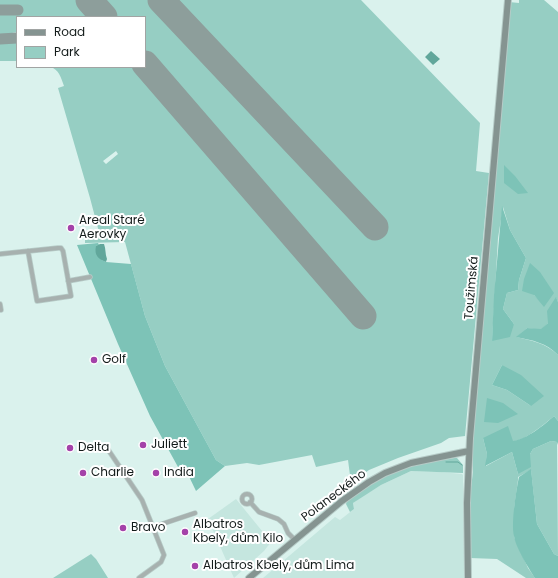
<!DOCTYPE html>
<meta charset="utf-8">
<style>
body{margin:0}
#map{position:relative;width:558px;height:578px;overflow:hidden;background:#daf2ed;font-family:Poppins,sans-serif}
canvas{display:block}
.legend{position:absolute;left:16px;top:16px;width:130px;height:52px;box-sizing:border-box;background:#fff;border:1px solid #a1a4a3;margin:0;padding:5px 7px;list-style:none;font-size:12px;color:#131b1a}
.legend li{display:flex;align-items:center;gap:8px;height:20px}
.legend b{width:20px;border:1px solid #a1a4a3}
</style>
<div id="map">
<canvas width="558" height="578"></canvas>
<ul class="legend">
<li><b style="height:5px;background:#859491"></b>Road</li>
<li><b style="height:11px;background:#96cec3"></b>Park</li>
</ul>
</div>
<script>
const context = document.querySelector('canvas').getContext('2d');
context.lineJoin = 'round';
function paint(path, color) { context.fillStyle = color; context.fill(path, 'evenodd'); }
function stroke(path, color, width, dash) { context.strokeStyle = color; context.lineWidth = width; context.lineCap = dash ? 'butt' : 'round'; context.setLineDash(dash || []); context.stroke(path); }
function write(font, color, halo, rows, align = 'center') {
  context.font = font + ' Poppins,sans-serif'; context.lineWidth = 4; context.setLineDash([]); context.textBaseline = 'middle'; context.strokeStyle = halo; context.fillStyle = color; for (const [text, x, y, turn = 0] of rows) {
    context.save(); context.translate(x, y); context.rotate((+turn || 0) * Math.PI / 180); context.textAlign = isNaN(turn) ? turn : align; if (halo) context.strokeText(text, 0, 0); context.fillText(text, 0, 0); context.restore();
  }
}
paint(new Path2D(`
 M411,471L440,472L462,474L463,475L464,578H263L335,517L340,520L354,509L353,503L364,495L381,485Z
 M236,499L271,542L264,551L234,578L208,519Z`), '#c5e6df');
paint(new Path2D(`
 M0,0H361L480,123L476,171L489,173L465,436L449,438L441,443L398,458L369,470L351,483L348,460L316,467L312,455L259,465L247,463L225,466L216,460L165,366L145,316L125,242L85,243V239L99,232L90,198L58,88L64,86C61,78 59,69 50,67H145V17H17V32L12,33V35H17V61H0ZM116,151L118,154L106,164L103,161Z
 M519,0H544L558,12V302L556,298L548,323L541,330L527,328L517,337C532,341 546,343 558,355V421L554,416C546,423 525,440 515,441C505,442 493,439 483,438L487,454L486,466L512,452L518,474L533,449L551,441L557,442L558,556L554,554L537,524L531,470L518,477V480L514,509V537L528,568L535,578H526L497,559L470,558L469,503L473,472L472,440L509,2L519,3ZM503,207L510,230L526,258L519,280L518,290L507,293L503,309L514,324L492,341L498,238ZM547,284L553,293L538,299L534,295ZM502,365L531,406L507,390L492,385Z
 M454,458H457L463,465V473L411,471L381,485L353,503L354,509L350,512L346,504L347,501C367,486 389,472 414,465C427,461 441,461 454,458Z
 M91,554L96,559L108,578H53Z`), '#96cec3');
paint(new Path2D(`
 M504,165L515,176L528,193L518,194L504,183Z
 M502,206L510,230L526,258L519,280L518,290L507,293L503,309L514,324L510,337L492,341L494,295Z
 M98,243L99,245L96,246L102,260L106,262L131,264L145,316L165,366L216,460L225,466L196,491L183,464L178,467L150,416L118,344L77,245Z
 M530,263L540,272L554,293L544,307L534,295L522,291L524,279Z
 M556,297L558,302V355C547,343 532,340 516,337L527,328L541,329L548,323L547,311Z
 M502,365L521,375L544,396L531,406L507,390L492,385Z
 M487,398L503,403L518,414L498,423L484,422Z
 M554,416L558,421V445L557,442L551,441L533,449L530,454L531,467L518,474L512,452L485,466L487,454L483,438L508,426L513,441C527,439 544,425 554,416Z
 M531,469L537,524L554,554L558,556V578H535C529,569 515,546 514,536C511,523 516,491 519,477Z`), '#7dc3b7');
paint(new Path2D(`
 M431,51L440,59L433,65L425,57Z
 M100,244H104C106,249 105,254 107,259L106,262C98,259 94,255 96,246Z`), '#61a79b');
stroke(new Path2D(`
 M446,462H458L462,465`), '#61a79b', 1);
stroke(new Path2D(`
 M0,10H18
 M0,39L17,38`), '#8d9e9b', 11);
stroke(new Path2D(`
 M89,0L104,17
 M161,0L375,227
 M145,64L363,316`), '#8d9e9b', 27);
const street = new Path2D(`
 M0,254L58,248H61L63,251L71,296L37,301L28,251
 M68,281L90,277
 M0,304L1,310
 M107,448L142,500L164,555L161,562L139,578
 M242 499a5 5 0 1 1 10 0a5 5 0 1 1-10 0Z
 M250,502L259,512L278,519L284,524L288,533L295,540
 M153,527L195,513`);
const secondary = new Path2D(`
 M249,578L342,501L369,482L385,473L411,463L469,451
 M468,578L467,503L470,438L508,0`);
stroke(street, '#b6cbc7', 5.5);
stroke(secondary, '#b6cbc7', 8);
stroke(street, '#a7b1af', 4);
stroke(secondary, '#859491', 6);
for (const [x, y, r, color] of [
 [71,228,4,"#a442a9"],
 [94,360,4,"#a442a9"],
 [143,445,4,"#a442a9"],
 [70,448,4,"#a442a9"],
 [83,473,4,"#a442a9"],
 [156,473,4,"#a442a9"],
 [123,528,4,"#a442a9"],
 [185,532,4,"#a442a9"],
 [195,566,4,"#a442a9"]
]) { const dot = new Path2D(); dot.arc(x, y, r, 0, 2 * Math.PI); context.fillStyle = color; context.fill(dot); stroke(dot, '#fff', 1.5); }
write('12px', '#131b1a', '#fff', [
 ["Areal Staré",79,221],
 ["Aerovky",79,235],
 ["Golf",102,360],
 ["Juliett",151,445],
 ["Delta",78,448],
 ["Charlie",91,473],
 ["India",164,473],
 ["Albatros",193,525],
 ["Kbely, dům Kilo",193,539],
 ["Bravo",131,528],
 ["Albatros Kbely, dům Lima",203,566]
], 'left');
write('12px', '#131b1a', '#fff', [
 ["Toužimská",472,288,-85],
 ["Polaneckého",334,496,-37]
]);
</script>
